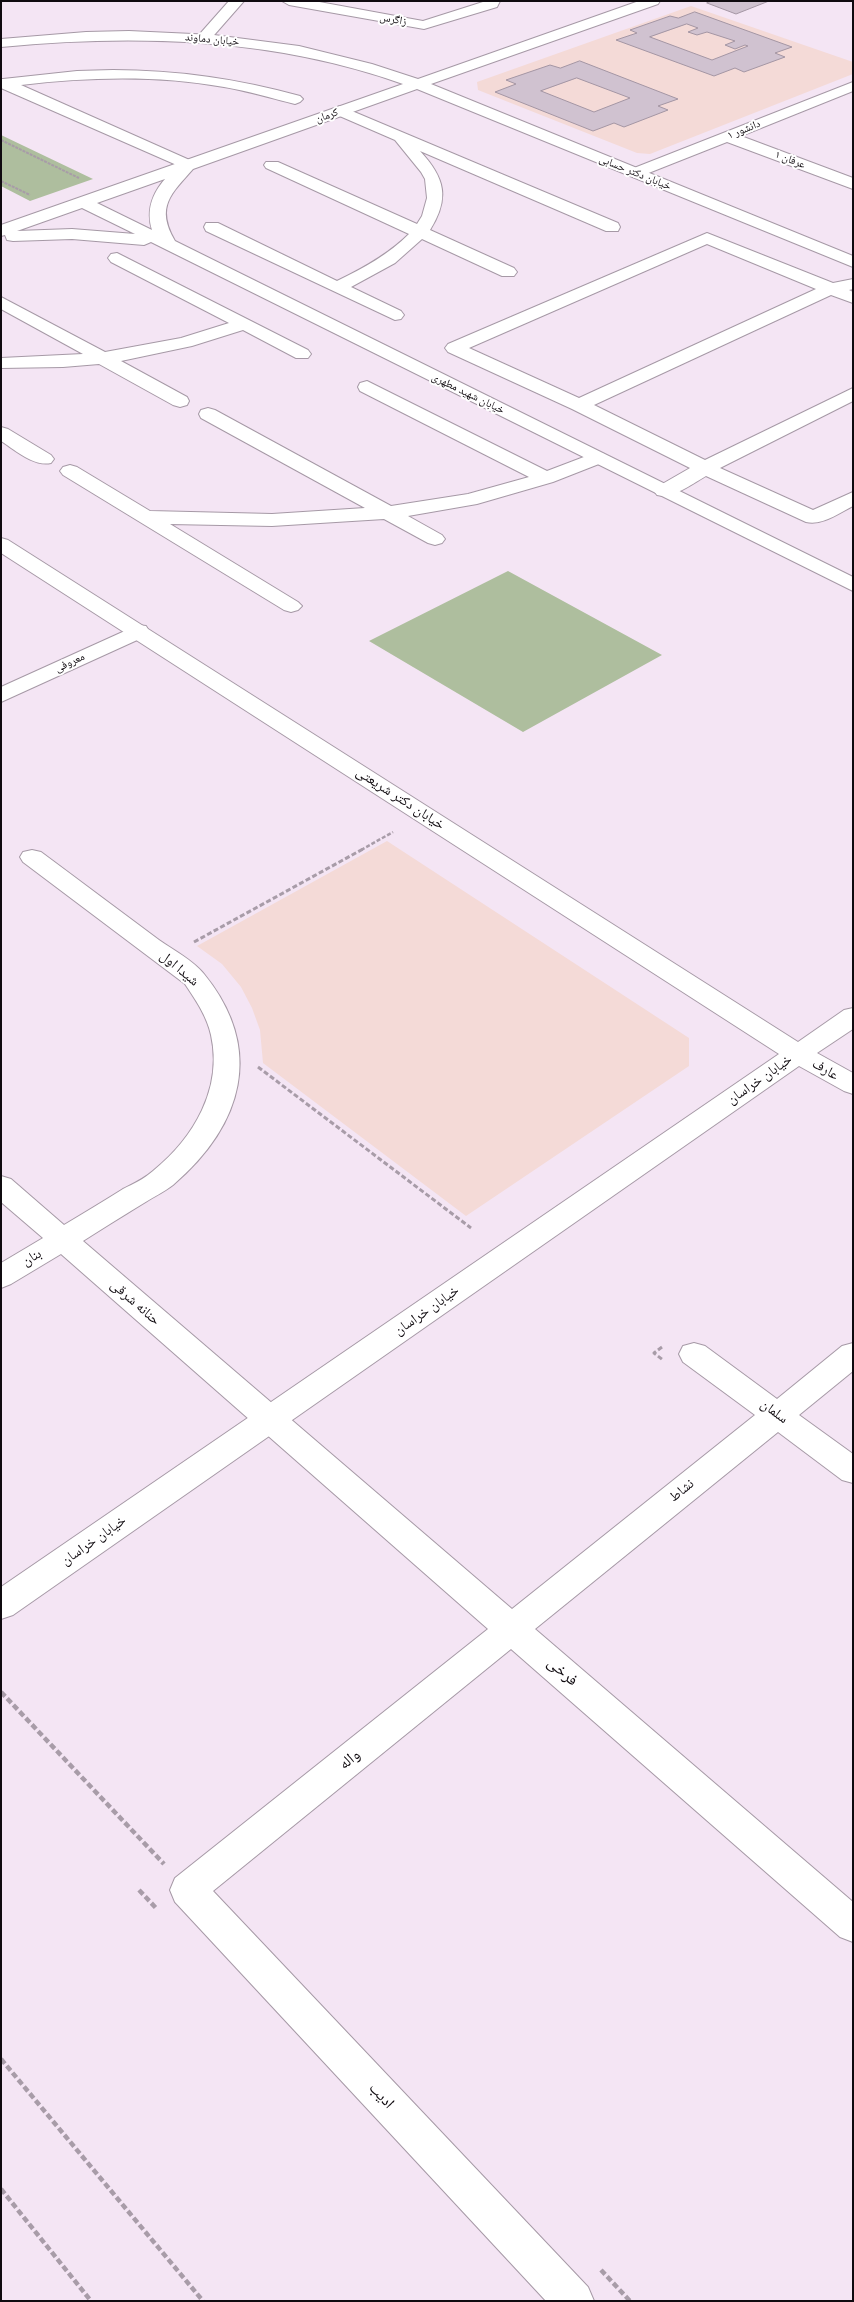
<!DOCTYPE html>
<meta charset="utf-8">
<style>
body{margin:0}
#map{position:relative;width:854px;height:2302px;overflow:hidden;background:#f4e5f4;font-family:Roboto,sans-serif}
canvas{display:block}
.frame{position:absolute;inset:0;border:2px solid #0f0a0f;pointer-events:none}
</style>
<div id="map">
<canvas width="854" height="2302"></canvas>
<div class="frame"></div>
</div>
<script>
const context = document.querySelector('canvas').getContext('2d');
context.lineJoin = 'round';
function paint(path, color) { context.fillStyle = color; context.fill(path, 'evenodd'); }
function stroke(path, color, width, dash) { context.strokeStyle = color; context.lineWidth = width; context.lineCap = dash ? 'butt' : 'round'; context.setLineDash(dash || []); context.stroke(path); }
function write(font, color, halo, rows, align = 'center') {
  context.font = font + ' Roboto,"Noto Naskh Arabic",sans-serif'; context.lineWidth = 4; context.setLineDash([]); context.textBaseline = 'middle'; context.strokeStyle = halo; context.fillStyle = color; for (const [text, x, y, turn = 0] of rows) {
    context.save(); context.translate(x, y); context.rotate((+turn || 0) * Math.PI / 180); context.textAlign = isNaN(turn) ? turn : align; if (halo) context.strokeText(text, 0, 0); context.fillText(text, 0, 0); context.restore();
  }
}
paint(new Path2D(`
 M691,6L853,62V74L650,154L637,153L478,90L477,82Z
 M387,841L689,1038V1066L466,1216L263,1063L260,1030L252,1008L241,987L222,964L197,946Z`), '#f4dad7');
paint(new Path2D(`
 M1,135L93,179L30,201L1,186Z
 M508,571L662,655L523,732L369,641Z`), '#aebe9e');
const building = new Path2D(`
 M712,1H769L736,14L707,3Z
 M695,12L792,47L775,53L785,57L744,72L735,68L714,76L616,40L637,33L630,30L670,16L678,18ZM687,24L698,28L688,32L697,35L707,32L735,41L725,45L735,49L745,45L748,46L712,60L650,37Z
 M580,61L678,99L658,106L668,110L624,127L614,123L593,131L495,92L516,84L506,80L550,65L560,68ZM577,78L630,98L594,112L541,91Z`);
paint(building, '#d0c2d0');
stroke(building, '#a496a4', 1);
const minor = new Path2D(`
 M229,1H244L208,42H198L196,39L198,36Z
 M282,1H314L423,21L486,1H500L497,7L424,29L289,5Z
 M113,70C178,70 238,79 300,96L303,99L300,102L295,104C271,98 248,91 224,87C157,75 88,77 21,85L194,162L196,165L194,168L188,170L1,88V79H3L77,71Z
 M853,82V91L741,136L853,178V189L727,142L641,176H629L627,173L629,170Z
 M340,106L618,223L620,227L618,231H606L420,151C445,178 450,198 430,230L514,268L517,272L514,276H502L422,239L395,263L351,287L401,311L404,315L401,319L395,320L206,231L204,227L206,223H218L337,281C364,268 389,254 409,234L266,168L264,165L266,162H278L417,224L422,216L427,198L425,179L421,172L395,140L335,114L332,111L335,108Z
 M707,233L833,283L853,279V289L849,290L853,292V303L831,295L594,405L705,460L853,388V401L720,468L813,510L853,492V506C839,513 822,526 806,522L706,476C692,484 673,499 657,495L654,491L657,487L690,468L572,409L448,352L445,348L448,344ZM707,244L816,289L579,398L469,348Z
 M117,253L308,350L311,354L308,358H296L243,330L192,346L121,361L187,397L189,401L187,405L180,407L173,405L99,364L63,367L1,368V358L83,354L1,309V297L105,352L181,338L229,323L111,262L108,258L111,254Z
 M367,381L547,471L597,452L604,454L607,458L604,462L553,482L477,504L408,516L442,535L445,539L442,543L435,545L428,543L384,519L272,526L170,524L298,602L302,606L298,610L291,612L284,610L63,475L60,471L63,467L70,465L77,467L150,511L272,514L365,508L201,418L199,414L201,410L208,408L215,410L391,506L468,494L529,477L360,391L358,387L360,383Z
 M1,427L8,429L51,455L54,459L51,463C34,467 15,450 1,441Z
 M138,625L146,626L149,631L146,636L1,702V687Z
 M32,850L41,852C80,881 119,910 159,940C173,950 193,960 204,974C265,1049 243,1125 173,1185C164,1192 153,1197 144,1203C123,1216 103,1228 83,1241L512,1609L755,1415L683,1362L679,1354L683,1346L694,1343L705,1346L777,1399L842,1346L853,1343V1371L799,1415L853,1454V1483L842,1480L778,1432L535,1629L853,1902V1942L840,1937L511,1649L213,1891L588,2287L594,2301H546L175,1902L170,1890L175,1878L488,1629L61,1254L11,1284L1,1288V1263L43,1238L1,1202V1176L11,1179L64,1225C84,1213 104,1201 123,1189C133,1184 144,1179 153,1171C194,1138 223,1088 211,1035C207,1016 195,999 185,984L23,862L20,857L23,852Z`);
const tertiary = new Path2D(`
 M639,1H660L658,4L431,84L853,256V267L417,89L193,169C171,194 155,207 175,241L853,577V591L151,242L144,245L72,239L13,241L7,240L5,235L1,236V225L403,84C273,38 137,34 1,47V39L86,32L129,31L214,35L299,46L372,64L418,79ZM165,179C152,194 146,210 152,230L97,203ZM82,208L135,234L72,229L17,231Z
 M1,538L8,540L798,1042L844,1010L853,1008V1029L817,1053L853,1073V1094L844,1091L799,1066L13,1615L1,1619V1587L779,1054L1,553Z`);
stroke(minor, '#a699a6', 2);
stroke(tertiary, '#a699a6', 2);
stroke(new Path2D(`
 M1,140L79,178
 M1,181L30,195`), '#a89ca8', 2, [3, 1]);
stroke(new Path2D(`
 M361,850L393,832`), '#a89ca8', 2.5, [4, 2]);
stroke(new Path2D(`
 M194,942L363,849
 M258,1067L471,1228
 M662,1347L654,1353L663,1360`), '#a89ca8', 3, [5, 2.5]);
stroke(new Path2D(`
 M1,1692L164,1864
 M139,1890L156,1908
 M1,2059L203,2301
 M1,2189L91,2301
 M601,2270L630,2301`), '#a89ca8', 4.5, [6, 3]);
paint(minor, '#fff');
paint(tertiary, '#fff');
write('11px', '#0f0a0f', '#fff', [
 ["زاگرس",393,20,10],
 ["خیابان دماوند",212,40,5],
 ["کرمان",327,116,-19],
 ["دانشور ۱",744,130,-22],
 ["عرفان ۱",790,160,21],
 ["خیابان دکتر حسابی",635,173,22],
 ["خیابان شهید مطهری",468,394,26],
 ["معروفی",70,663,-25]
]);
write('14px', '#0f0a0f', '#fff', [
 ["خیابان دکتر شریعتی",400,799,33],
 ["شیدا اول",179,969,40],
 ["عارف",825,1070,30],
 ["خیابان خراسان",760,1080,-35],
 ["بنان",32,1258,-31],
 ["حنانه شرقی",135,1303,41],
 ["خیابان خراسان",427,1311,-35],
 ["سلمان",774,1412,37],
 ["نشاط",682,1491,-39],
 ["خیابان خراسان",94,1541,-35]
]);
write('16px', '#0f0a0f', '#fff', [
 ["فرخی",562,1672,41],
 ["واله",350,1760,-39],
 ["ادیب",381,2096,47]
]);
</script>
